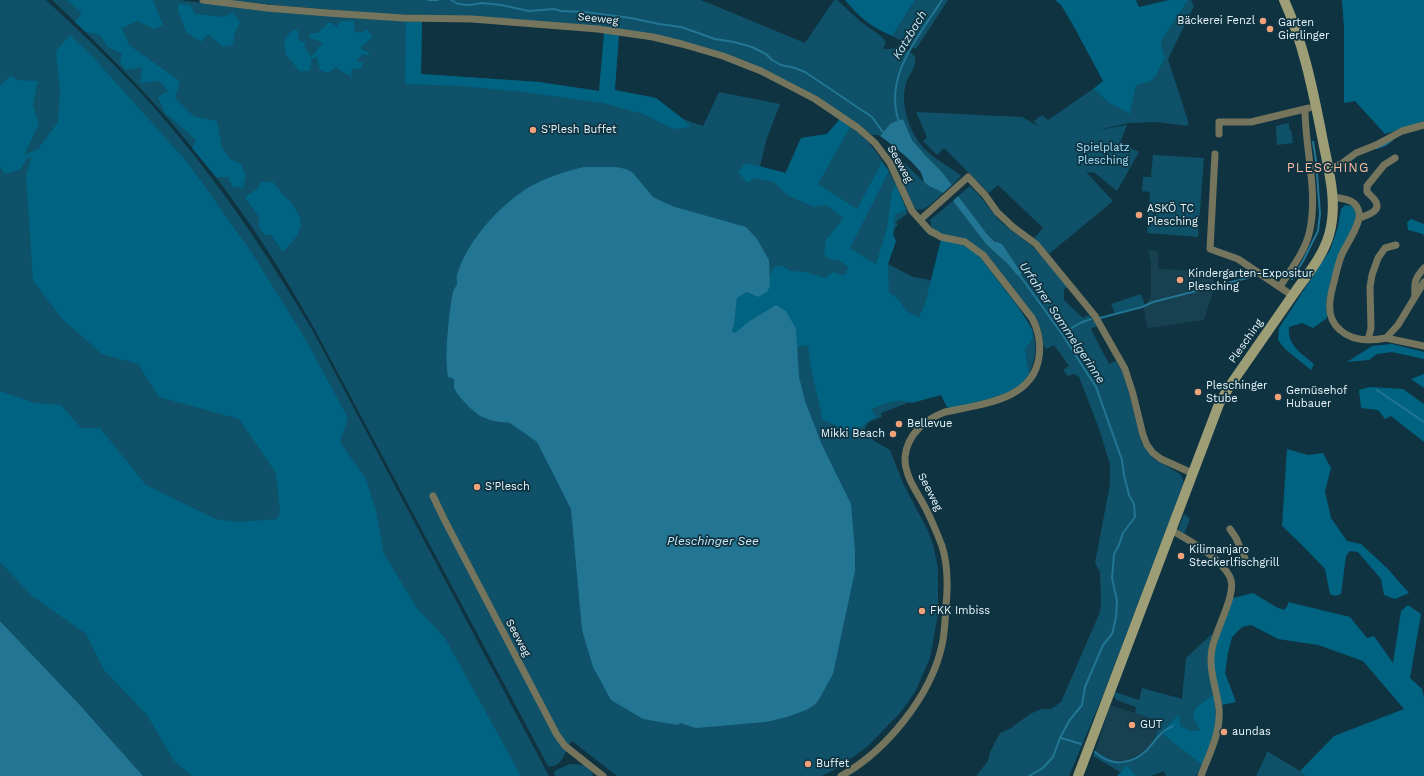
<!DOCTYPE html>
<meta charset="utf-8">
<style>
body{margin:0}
canvas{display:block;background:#0f3341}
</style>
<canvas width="1424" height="776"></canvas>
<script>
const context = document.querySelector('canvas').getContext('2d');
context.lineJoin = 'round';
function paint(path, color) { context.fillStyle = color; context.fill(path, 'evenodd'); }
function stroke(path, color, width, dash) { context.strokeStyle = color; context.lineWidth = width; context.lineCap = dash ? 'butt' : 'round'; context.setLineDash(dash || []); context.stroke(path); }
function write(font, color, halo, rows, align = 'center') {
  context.font = font + ' "Work Sans",sans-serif'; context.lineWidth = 3.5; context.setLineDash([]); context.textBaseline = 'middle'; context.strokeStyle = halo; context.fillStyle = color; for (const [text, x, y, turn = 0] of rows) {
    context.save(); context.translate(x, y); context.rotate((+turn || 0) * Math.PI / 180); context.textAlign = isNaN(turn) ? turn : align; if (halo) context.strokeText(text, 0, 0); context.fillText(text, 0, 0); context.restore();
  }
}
paint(new Path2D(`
 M1148,250L1158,251V269L1213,271L1214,289L1204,320L1147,328L1144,307L1151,297V264Z
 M1110,705L1159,721L1153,742L1146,751L1124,762L1120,763L1095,752Z`), '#174150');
paint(new Path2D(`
 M0,0H46C91,42 136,84 175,132C228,195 272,262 314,333L549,776H143L79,704L0,621Z
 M52,0H179L230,6L422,21L421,74L539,82L599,91L615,90L656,98L683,119L703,126L719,92L780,104L767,138L760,166L785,173L801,138L827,134L840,119C849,126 861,134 869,143C887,165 897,185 907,211V214L896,222L898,225C892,230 893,235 896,241L888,264L913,277L931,280L941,240L976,252L1027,320C1039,341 1037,354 1029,375L947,407L941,395L910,402L881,413L882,417L869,422L863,432L876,442L890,450L903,483L928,531L933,544L938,568V614L930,658L916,690L909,701L899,714L868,746L841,766L822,776H617L572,741C565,749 563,769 548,766L315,330C283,273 248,217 207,166C160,106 107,52 52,0Z
 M229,0H701L805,43L834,0H837L861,22L881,36L886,42L883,49H892L899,45L914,55C919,64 909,74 906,83C899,106 911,138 929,153C939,162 951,167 961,176L952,185L942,172L926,156L912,140L903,120L891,123L880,136L877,135H872L810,93L662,36L286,6Z
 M915,0H948L916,49L892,36Z
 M1188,0H1191L1194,6L1168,59L1188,121V126L1157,122L1129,123L1097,130L1127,125L1120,143L1139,152L1117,191L1095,173L1086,172L1113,201L1049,254L1034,238L1043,228L998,185L989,193L944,148L937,155L923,141L927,137L916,112L1022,117L1038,126L1034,121L1042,115L1048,120L1093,89L1107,101L1134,92L1136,85L1150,82L1165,58L1161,42Z
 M1289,123V129L1291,130L1293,143L1277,145L1276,126Z
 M894,153L927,185L936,188L943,193C935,200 928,210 917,210L911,203L900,172L892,157Z
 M1153,155L1204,158L1198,237L1147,233L1150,192L1142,191L1143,177H1151Z
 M970,186C982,197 990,210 1000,221C1010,231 1024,238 1034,248C1046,260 1057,274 1068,287L1064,289V300L1083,318L1089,315L1097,326L1091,329L1109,364L1116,361L1122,371L1130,397L1142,444L1154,459L1180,474L1184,482L1176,504L1103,695L1069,776H976L988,761L990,752L1000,733L1011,728L1030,714L1041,709H1051L1061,702L1100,612L1101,603L1100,572L1095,563L1110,484V464L1098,426L1079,377L1074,374L1068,376L1063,370L1069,366L1054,345L1046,349L1043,345L1042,333L1037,320L989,258L932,229L930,220L953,201L986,244H1002C986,240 968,210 958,196Z
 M1141,294L1145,305L1115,314L1111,304Z
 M1184,514L1190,519L1184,534L1178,530Z
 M1213,633C1204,657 1208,671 1214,694L1196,707L1200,730L1191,731L1181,726L1179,714L1182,749L1202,765L1199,773L1195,776H1166L1164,771L1151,776H1136L1127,766L1120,772L1093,756L1095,752L1120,763C1132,762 1146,753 1152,743C1156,737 1157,728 1159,721L1135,713L1136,707L1116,700L1114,695L1115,692L1139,700L1142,688L1182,699L1186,658Z
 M1267,751L1300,771L1306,776H1256L1266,755Z
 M570,764L584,765L592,771L593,776H555L554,773L556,770Z`), '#0e5168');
paint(new Path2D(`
 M67,0H153L163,25L155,29L137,21L122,28L129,45L180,81L175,98L193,116L217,121L222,147L230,159L241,164L246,175L243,188L233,187L228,177H216L192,148L196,140L165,113L158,97L168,91L160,81L140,83L142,67L126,70L120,63L122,54L108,47L100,35L86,32L75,22L82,13Z
 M845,0H915L892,36C871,27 859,17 845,0Z
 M1055,0H1136L1139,7L1169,0H1188L1161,42L1165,58L1156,75L1150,82L1136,85L1130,114L1108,102L1093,89L1103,81L1073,25L1061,5Z
 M1342,0H1424V121L1385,134L1355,101L1344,103V28Z
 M178,4L190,5L195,14L225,17L232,12L240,22L234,35L233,45L223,47L208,34L201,42L186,32L178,10Z
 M340,21H354V31L362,33L366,29L373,37L360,48L369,53V56L363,54L357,60L358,62H363L361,68L353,69L351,72L352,77L338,69L336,66L334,69L327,73L320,70L317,57L311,59V64L309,71H299L286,54L284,40L291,32L297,29L299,40L306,43L304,46L310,56L316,53L317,49L322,44V42L310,38V33H319L321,28H324L329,22L337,27Z
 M406,22H422L421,74L539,82L599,91L604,33L619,34L615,90L656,98L683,119L691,127L673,129L643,114L603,103L523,92L461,86L405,84Z
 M70,35L93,57L188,163L252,253L306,340L348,418L340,442L366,479L376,511L384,554L417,608L445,638L521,776H192L174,761L147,715L104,670L86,634L32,596L0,562V391L35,403L61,405L81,428H100L146,485L216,519L238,522L277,519L280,512L276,473L239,419L159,397L138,364L102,354L63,320L33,281L26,175L32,156L27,158L20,170L5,174L0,167V86L11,75L17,80L38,81L33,105L39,124L24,155L38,149L58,122L60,90L56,51Z
 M840,119L850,127L818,184L857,209L882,162L889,171L850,248L876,264L887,228L892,192L896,184L906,210L895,215L893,235L896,241L888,264L889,292L899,300L906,311L919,317L925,304L941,240C954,242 965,245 976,252L1019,308L1033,331L1032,340L1025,349L1029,375L1020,386L1006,394L951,409L947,407L941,395L912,403C898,397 884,404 871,409L876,417C868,421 862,427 853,432L841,428L822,419C818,394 810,370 808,345L797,347L796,329L776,305L748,322L735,333L732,331C736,320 735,309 737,298L747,292L758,297L770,286V275L775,266H783L790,271L805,272L825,278L833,272L842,275L846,274L848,267L839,260L828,259L824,253L826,240L843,218L826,205L814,207L787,195L774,182L754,178L747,183L738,172L745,163L786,173L801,138L827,134Z
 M261,182H273L283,195L291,202L300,217L301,226L297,236L283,252L271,235H265L259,227V217L245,197L258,188Z
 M1345,205L1353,206L1356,213L1355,223L1331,280L1326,302L1327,318L1313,328L1302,323L1289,327C1287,345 1301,353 1314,364L1311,370L1285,349L1278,340L1279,328L1330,250L1338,227L1341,209Z
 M1411,219L1424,224V236L1423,234L1408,230L1407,223Z
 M1392,344L1424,352V359L1392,352L1377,354L1369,360L1347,362L1372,346Z
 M1424,374V388L1411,379Z
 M1369,387L1403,389L1424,404V442L1391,416L1385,419L1378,410L1361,408L1359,390Z
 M1287,449L1308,455L1323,453L1331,468L1325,491L1331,518L1347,541L1361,544L1387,568L1409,593L1395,599L1384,595L1381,579L1358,552L1350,551L1346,556L1341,594L1335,596L1330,594L1325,569L1301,544L1282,526Z
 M1253,593L1276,607L1284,610L1288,605V602L1350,617L1367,638L1374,636L1393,663L1401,611L1408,605L1421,614L1410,678L1422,689L1424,697V776H1306L1300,771L1334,736L1404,709L1363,661L1318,645L1278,639L1251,625L1242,627L1232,637L1228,653L1225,673L1236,702L1222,705C1219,692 1214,678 1214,665C1213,642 1225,619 1233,598Z
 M1214,694L1216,719L1215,730L1202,765L1164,735L1166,728L1179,714L1181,726L1191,731L1200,730L1193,717L1196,707Z
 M1127,765L1136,776H1117Z`), '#006381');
paint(new Path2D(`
 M903,119L912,140L926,156L942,172L952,185L943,193C938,189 931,188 926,184C922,180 923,174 919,170C908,157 894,146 880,136L891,123Z
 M584,167H616L626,169L633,173L653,197L661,201L675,207L746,227L757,239L769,260L770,286L767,292L758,297L747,292L737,298C735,309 736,320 732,331L735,333L748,322L776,305L786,311L796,329L799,377L805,401L822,445L851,504L855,552V571L833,674L818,701L813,706L806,710L787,717L766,722L696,728L680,723L678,725L643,719L611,700L593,667L582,630L571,509L537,442L510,423L493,421L480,416L469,407L459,396L454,388V379L448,377C445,358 447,338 449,319C450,310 451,301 453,292C454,289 456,287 457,284C457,280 456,275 458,272C469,238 504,200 535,184C551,176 567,171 584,167Z
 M958,196L986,233L994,241L1002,244L1022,274L1017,275L1008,264L986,244L953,201Z
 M0,621L79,704L143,776H0Z`), '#227694');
stroke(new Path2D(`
 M428,0H438
 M451,0L458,4L469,5L482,3L501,5L529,11L554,9L561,11L585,12L631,18L659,24L681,27L715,39L734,42L752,47L766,54L772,60L781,65L795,68L805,72L872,117L882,131L885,133
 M899,122C883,76 919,36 942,0
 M1376,148L1385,145L1392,140
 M1018,273L1062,334L1096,387L1122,460L1124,475L1129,495L1134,504L1135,517L1123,533L1119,545L1114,554L1112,578L1117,601L1116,617L1112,634L1103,645L1085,687L1082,705L1069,721L1060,738L1053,757L1043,768L1029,776
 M1292,279L1303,261L1318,231L1320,214L1316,161L1313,142
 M1100,318L1142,307L1153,302L1255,276
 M1062,334L1080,323L1091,319
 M1377,390L1424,422
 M1061,738L1081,744
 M1095,752C1111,767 1130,765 1146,751C1155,742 1160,731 1173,726`), '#227694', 2);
stroke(new Path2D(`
 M203,0L267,8L328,13L403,18L472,19L598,29L653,37L682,44L723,56L761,71L815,99L858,128L875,143L890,163L912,211L930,231L936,234L941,237L965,242L983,255L1032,318C1039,331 1041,343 1039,357C1033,401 980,404 945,412C926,419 907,434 905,457C904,476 918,493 926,509C932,521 937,533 942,546C948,565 948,586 946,606C945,619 945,632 942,645C931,696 886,751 841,776
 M1219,134V122H1251L1309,108
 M1215,154L1210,249L1238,259L1293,296
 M1328,168L1341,164L1356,153L1376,145L1402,131L1424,125
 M1333,197C1344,199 1357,199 1359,213C1361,223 1348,242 1343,252C1339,260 1337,269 1335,278C1330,296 1324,316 1340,330C1352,341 1371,341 1386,338L1398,325L1424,282
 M1360,218C1366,215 1381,212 1376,202C1374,198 1370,195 1367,192V186L1384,165L1395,158
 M921,219L968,177L985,195L997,212L1013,227L1036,244L1095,316L1125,369L1133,394L1143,435L1147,445L1153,453L1161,459L1192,473
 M1280,287C1290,270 1304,253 1309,234C1319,193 1305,150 1305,109
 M1415,296C1414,282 1415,278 1424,268
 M1386,338L1424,346
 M1368,340L1371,328L1370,287L1372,275L1378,258L1385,248L1396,245
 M433,496L444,519L557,735L565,746L603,776
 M1230,529L1236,538L1246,561
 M1171,530C1190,541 1219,556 1230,577C1238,593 1215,630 1212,649C1208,670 1217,689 1219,709C1221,733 1209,754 1201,776`), '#75755d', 7);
stroke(new Path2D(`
 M1078,776L1219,404L1229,387C1251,355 1273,324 1295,292C1307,275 1323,256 1329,235C1339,201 1327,165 1321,131C1312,86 1303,42 1284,0`), '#9d9d76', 10);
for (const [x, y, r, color] of [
 [1263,21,4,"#f1a27b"],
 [1270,29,4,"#f1a27b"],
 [533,130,4,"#f1a27b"],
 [1139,215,4,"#f1a27b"],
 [1180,280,4,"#f1a27b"],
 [1198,392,4,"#f1a27b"],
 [1278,397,4,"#f1a27b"],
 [899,424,4,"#f1a27b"],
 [893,434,4,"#f1a27b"],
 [477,487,4,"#f1a27b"],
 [1181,556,4,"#f1a27b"],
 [922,611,4,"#f1a27b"],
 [1132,725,4,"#f1a27b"],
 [1224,732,4,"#f1a27b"],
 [808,764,4,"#f1a27b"]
]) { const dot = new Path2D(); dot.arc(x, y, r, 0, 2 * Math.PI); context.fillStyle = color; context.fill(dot); stroke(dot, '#0f3341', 1.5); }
write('11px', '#eaf7fd', '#0f3341', [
 ["Seeweg",598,19,6],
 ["Seeweg",900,164,61],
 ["Plesching",1246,341,-55],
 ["Seeweg",930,492,63],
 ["Seeweg",518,638,62]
]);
write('11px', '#eaf7fd', '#0f3341', [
 ["Bäckerei Fenzl",1255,21,"right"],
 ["Garten",1278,23],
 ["Gierlinger",1278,36],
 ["S'Plesh Buffet",541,130],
 ["ASKÖ TC",1147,209],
 ["Plesching",1147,222],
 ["Kindergarten-Expositur",1188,274],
 ["Plesching",1188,287],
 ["Pleschinger",1206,386],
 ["Stube",1206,399],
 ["Gemüsehof",1286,391],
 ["Hubauer",1286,404],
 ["Bellevue",907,424],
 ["Mikki Beach",885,434,"right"],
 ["S'Plesch",485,487],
 ["Kilimanjaro",1189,550],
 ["Steckerlfischgrill",1189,563],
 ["FKK Imbiss",930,611],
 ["GUT",1140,725],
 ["aundas",1232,732],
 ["Buffet",816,764]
], 'left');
write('11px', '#a3e0fb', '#0f3341', [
 ["Spielplatz",1103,148],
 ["Plesching",1103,161]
]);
write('italic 12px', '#cceaf7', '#0f3341', [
 ["Katzbach",910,35,-59],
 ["Urfahrer Sammelgerinne",1062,323,56],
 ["Pleschinger See",713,541]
]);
context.letterSpacing = '1px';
write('13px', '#f9bda0', '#0f3341', [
 ["PLESCHING",1328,168]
]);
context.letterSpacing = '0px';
</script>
